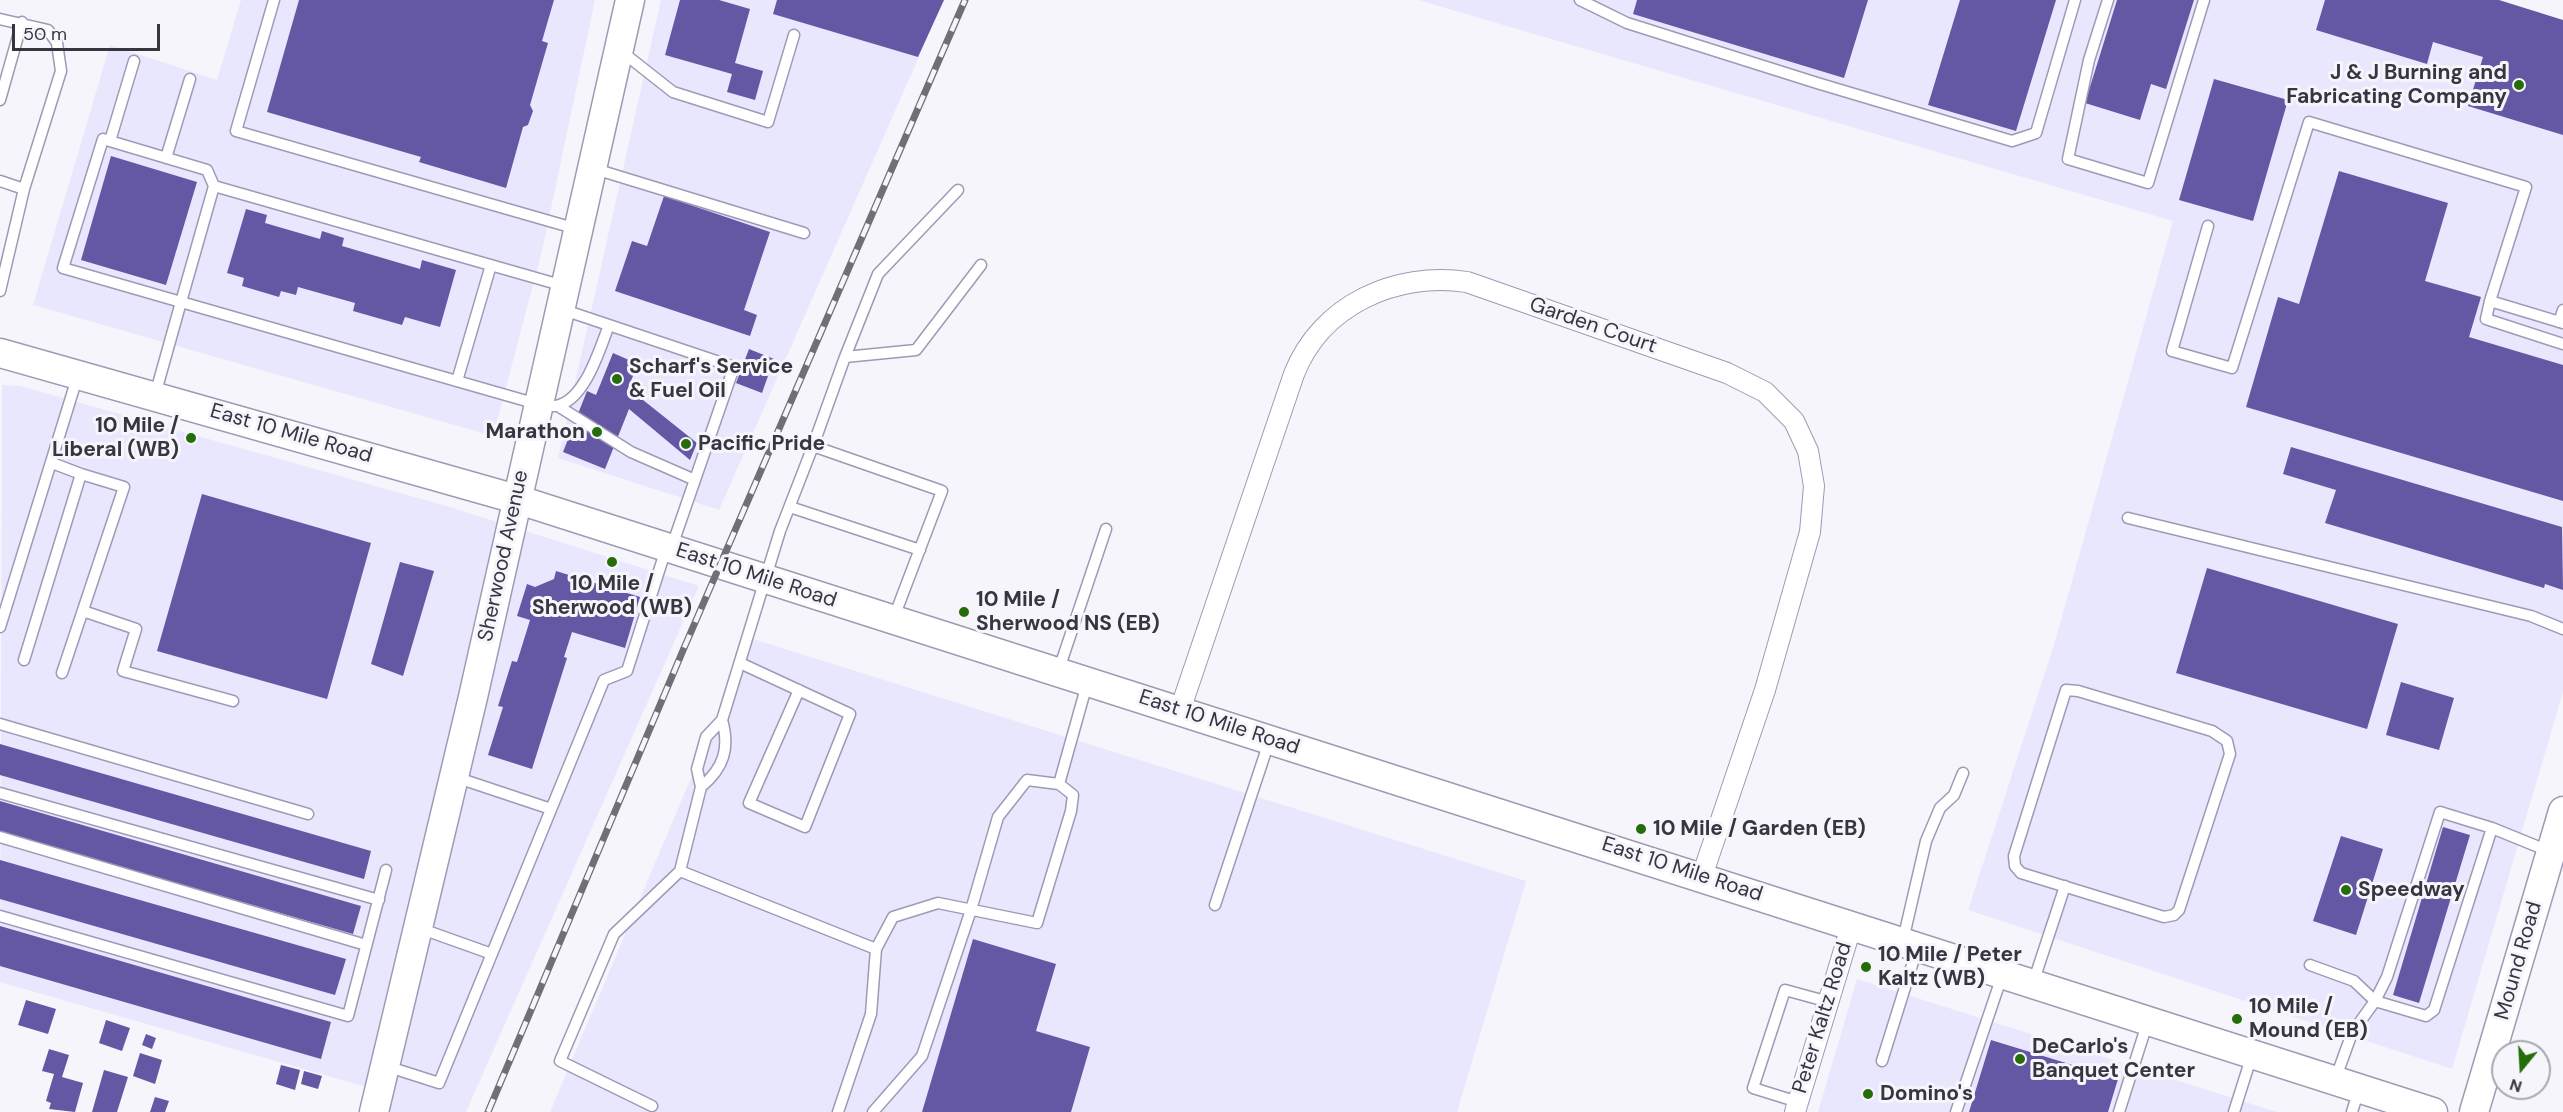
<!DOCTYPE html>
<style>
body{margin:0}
#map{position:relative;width:2563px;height:1112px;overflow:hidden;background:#f6f5fb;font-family:"DM Sans",sans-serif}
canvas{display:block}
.north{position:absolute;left:2491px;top:1040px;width:60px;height:60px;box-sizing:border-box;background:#f6f5fb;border:2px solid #a9a8b0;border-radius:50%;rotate:198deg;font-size:16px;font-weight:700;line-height:24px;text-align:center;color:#363540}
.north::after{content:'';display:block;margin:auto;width:21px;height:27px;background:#256d0a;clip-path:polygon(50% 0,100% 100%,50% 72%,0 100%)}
.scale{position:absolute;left:12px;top:24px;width:148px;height:27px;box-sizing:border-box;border:3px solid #363540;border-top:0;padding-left:8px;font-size:18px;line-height:21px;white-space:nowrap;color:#363540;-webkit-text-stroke:4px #f6f5fb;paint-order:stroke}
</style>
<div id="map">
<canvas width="2563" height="1112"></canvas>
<div class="north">N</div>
<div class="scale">50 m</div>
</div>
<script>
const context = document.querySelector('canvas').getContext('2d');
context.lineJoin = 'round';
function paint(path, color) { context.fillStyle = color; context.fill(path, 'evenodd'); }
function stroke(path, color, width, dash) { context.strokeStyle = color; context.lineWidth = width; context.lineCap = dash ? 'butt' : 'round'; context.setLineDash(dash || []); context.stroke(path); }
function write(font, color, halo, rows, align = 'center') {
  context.font = font + ' "DM Sans",sans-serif'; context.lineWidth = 6; context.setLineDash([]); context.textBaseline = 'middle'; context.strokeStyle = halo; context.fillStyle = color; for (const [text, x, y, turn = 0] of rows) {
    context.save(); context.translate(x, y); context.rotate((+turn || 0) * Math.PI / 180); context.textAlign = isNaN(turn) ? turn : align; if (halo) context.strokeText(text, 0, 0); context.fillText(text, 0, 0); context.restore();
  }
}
paint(new Path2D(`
 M241,0H595L542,251L493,436L33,305L110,45L217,80Z
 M661,0H944L719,510L558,458Z
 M1418,0H2482L2563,24V692L2452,1069L1968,910L2054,645L2173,221Z
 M2,385L20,386L450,507L699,586L466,1112H388L391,1094L0,982Z
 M750,638L1526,881L1457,1112H550Z
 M1857,979L2277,1112H1818Z`), '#e9e7fd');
paint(new Path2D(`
 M299,0H554L542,41L548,43L530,105L533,111L528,125L523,127L506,188L419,162L421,157L267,112Z
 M680,0H719L750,9L735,63L763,71L755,100L727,92L732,74L665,55Z
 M777,0H944L918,57L773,14Z
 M1637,0H1868L1844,78L1633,14Z
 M1960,0H2056L2016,131L1928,105Z
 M2117,0H2194L2166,89L2151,84L2140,120L2085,103Z
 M2325,0H2499L2563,20V135L2468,106L2483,57L2433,42L2427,64L2316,30Z
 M2214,79L2288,100L2253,221L2179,200Z
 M111,156L197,182L166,285L81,260Z
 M2339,171L2448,203L2425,281L2481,297L2469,337L2563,365V501L2246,407L2278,297L2299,304Z
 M664,196L770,232L744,310L757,315L750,336L615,291L632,241L647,246Z
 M246,209L267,215L265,223L320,239L322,231L344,238L342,246L420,269L422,260L456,270L440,327L405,317L402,325L353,311L355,303L298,287L296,295L281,291L279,297L242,286L244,278L227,273Z
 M749,349L774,359L762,393L736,383Z
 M613,353L638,364L628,388L697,443L690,460L629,409L605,469L563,452L587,391L596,395Z
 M2291,447L2562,527L2563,590L2545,584L2544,588L2325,523L2336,490L2283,474Z
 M202,494L371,543L327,699L157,651Z
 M400,562L434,571L403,676L371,664Z
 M2207,568L2398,624L2367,729L2176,673Z
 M556,571L640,597L625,648L572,632L564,657L567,658L532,769L488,755L503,707L498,706L512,661L517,662L530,620L517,616L527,584L535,587L554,579Z
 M2401,682L2454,698L2439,750L2386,735Z
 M0,744L371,851L364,879L0,775Z
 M0,801L361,906L353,934L0,832Z
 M2443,827L2470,835L2419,1003L2393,995Z
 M2341,836L2383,849L2356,935L2313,921Z
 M0,860L346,959L335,995L0,899Z
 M0,926L331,1022L321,1059L0,966Z
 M973,939L1056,964L1036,1031L1090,1047L1071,1112H922Z
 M26,1000L56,1009L48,1034L18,1025Z
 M106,1020L130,1028L122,1051L99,1043Z
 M146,1034L156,1038L152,1049L142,1045Z
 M1991,1040L2118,1079L2108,1112H1969Z
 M49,1049L69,1055L62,1077L83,1083L75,1112L49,1109L51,1103L46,1101L54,1074L42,1071Z
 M140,1053L162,1060L155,1084L133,1076Z
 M281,1065L300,1070L295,1090L276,1084Z
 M104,1070L128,1077L117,1112H92Z
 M304,1071L322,1076L318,1089L301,1084Z
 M155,1097L169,1101L165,1112H150Z`), '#6457a4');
const lane = new Path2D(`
 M274,0L236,131L577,229
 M1580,0L1627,23L1817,83L2012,141L2036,133L2075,0
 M2108,0L2089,60L2068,159L2148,183L2204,0
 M0,19L48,30L57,43L61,71L24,189
 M621,51L673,92L768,122L794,35
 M0,100L22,22
 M110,141L134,61
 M166,158L190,79
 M595,169L804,233
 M0,181L24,189L0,291
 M214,186L207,170L103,139L63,268L181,302L214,186L564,286
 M2208,226L2172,351L2232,368L2309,122L2526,187L2490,301L2563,323
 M2490,301L2486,319L2563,344
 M561,309L734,367L671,549
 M2559,322L2563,310
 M845,357L878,274L958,190
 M457,381L491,265
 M155,395L181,302L537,404C543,405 551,406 556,406C585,401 600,348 609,325
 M558,406L631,452L695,480
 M813,446L845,357L916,350L981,265
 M790,507L920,550
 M2128,518L2531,616L2563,629
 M83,611L136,629L123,671L233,701
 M894,617L942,491L813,446L780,531L722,720L706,737L697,769L701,787L680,871L876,949L893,917L938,903L1037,923L1071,811L1073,795L1059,784L1087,684
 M0,627L78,375
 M24,660L81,474L52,463
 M740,663L850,714L805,827L749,803L799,690
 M1058,672L1106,529
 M62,673L124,487L81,474
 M2066,690L2078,691L2212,731L2227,741L2230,754L2179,910L2174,915L2164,917L2021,873L2015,866L2014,856Z
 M0,724L308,814
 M455,777L551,809
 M701,787C724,768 730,748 722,720
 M0,793L379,900
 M0,837L366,945
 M1215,905L1269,742
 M0,916L348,1016L386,870
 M419,928L492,954
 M1903,940L1926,841L1940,808L1954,795L1963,773
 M2310,965L2354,981L2375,1001L2426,1016L2434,1010L2492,828
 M2033,983L2065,886
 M1882,1061L1917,949
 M386,1066L439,1083L604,680L627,671L666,549
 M2335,1080L2352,1033L2375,1001L2387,977L2440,812L2492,828L2551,852
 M1798,1102L1753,1088L1785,990L1829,1002
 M652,1106L560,1061L614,934L680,871
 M838,1112L871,1014L876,949
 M873,1112L922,1056L971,910L998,817L1027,780L1059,784
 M1956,1112L2002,976
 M2119,1112L2148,1021
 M2234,1112L2252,1055
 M2352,1112L2359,1089`);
const street = new Path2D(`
 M1180,710L1294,374C1321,305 1396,271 1467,282L1727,373L1765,392L1794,421L1808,451L1814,486L1810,532L1765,690L1702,876
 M1795,1112L1852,924`);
const secondary = new Path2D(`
 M0,353L516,499L2433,1112
 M374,1112L473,697L630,0
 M2474,1112L2563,811`);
stroke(lane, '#9d9ab5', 13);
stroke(street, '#9d9ab5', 22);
stroke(secondary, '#9d9ab5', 31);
stroke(lane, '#fff', 10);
stroke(street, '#fff', 20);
stroke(secondary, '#fff', 28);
const rail = new Path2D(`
 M488,1112L684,648L965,0`);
stroke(rail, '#706f78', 7);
stroke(rail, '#f6f5fb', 4.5, [14]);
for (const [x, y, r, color] of [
 [2519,85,6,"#256d0a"],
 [617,379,6,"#256d0a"],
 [597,432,6,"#256d0a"],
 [191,438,6,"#256d0a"],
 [686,444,6,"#256d0a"],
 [612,562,6,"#256d0a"],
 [964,612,6,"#256d0a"],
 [1641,829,6,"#256d0a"],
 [2346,890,6,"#256d0a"],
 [1866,967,6,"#256d0a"],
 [2237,1019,6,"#256d0a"],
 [2020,1059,6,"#256d0a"],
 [1868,1094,6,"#256d0a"]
]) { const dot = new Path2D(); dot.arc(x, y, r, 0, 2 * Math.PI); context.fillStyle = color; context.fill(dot); stroke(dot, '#f6f5fb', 2); }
write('bold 21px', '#363540', '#f6f5fb', [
 ["J & J Burning and",2507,73,"right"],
 ["Fabricating Company",2507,97,"right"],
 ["Scharf's Service",629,367],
 ["& Fuel Oil",629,391],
 ["10 Mile /",179,426,"right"],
 ["Liberal (WB)",179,450,"right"],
 ["Marathon",585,432,"right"],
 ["Pacific Pride",698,444],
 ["10 Mile /",612,584,"center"],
 ["Sherwood (WB)",612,608,"center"],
 ["10 Mile /",976,600],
 ["Sherwood NS (EB)",976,624],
 ["10 Mile / Garden (EB)",1653,829],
 ["Speedway",2358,890],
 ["10 Mile / Peter",1878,955],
 ["Kaltz (WB)",1878,979],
 ["10 Mile /",2249,1007],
 ["Mound (EB)",2249,1031],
 ["DeCarlo's",2032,1047],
 ["Banquet Center",2032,1071],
 ["Domino's",1880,1094]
], 'left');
write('21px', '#363540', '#f6f5fb', [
 ["Garden Court",1593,326,19],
 ["East 10 Mile Road",291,434,16],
 ["Sherwood Avenue",504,556,-78],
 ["East 10 Mile Road",756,576,18],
 ["East 10 Mile Road",1219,723,18],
 ["East 10 Mile Road",1682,870,18],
 ["Mound Road",2519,961,-74],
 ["Peter Kaltz Road",1823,1018,-73]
]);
</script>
